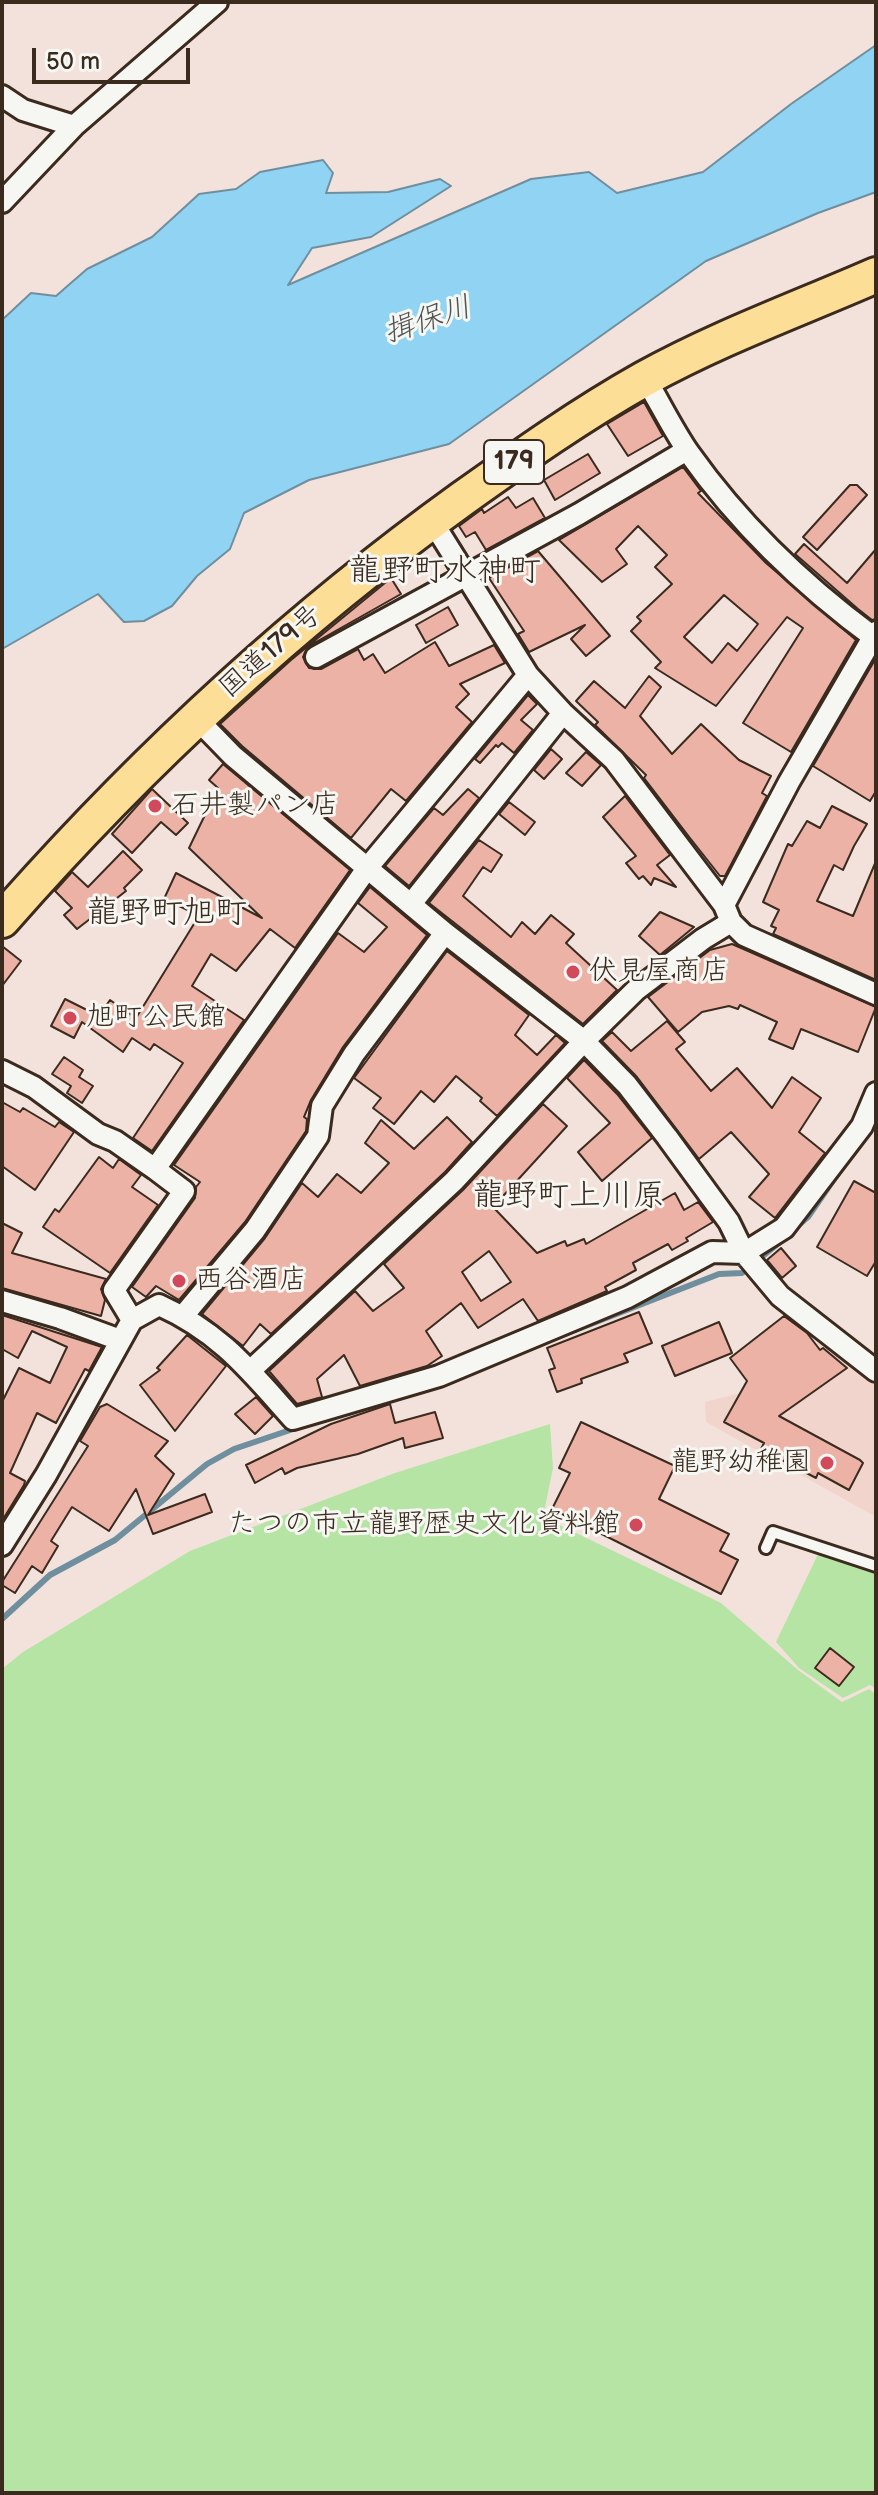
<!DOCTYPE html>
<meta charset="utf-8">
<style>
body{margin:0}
#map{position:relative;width:878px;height:2495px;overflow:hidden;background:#f3e2db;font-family:"Balsamiq Sans",sans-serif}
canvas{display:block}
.frame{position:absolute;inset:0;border:4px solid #3b2a1e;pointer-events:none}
.scale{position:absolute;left:32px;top:48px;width:158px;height:36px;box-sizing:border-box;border:4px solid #3b2a1e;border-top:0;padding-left:10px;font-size:24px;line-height:28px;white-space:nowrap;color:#3b2a1e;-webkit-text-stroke:6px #f6f6f2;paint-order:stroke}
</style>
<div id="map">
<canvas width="878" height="2495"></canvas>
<div class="frame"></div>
<div class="scale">50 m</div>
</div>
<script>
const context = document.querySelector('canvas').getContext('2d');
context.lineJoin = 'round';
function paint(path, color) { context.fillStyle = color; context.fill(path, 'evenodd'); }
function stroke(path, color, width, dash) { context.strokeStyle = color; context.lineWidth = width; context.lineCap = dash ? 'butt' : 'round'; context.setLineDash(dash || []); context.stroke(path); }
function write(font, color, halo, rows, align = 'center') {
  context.font = font + ' "Balsamiq Sans","Klee One",sans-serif'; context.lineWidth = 6; context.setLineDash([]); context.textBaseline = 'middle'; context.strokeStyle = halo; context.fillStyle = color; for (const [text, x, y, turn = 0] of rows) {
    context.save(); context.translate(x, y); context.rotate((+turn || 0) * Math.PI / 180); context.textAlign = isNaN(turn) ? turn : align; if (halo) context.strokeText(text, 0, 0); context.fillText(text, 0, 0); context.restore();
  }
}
paint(new Path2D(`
 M824,1338L876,1385V1517L706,1422L705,1402L752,1390Z`), '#f1d4cb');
paint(new Path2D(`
 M550,1424L553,1468L543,1517L721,1603L798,1670L842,1702L869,1689L876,1694V2493H2V1669L23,1652L190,1551L395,1473Z
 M820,1550L876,1568V1689L870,1685L843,1698L799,1668L776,1642Z`), '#b5e4a4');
const water = new Path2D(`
 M876,45V192L818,213L706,261L449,444L309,480L244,513L230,549L197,576L172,606L144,621L124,622L98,594L2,649V320L31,293L56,296L87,269L152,237L199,194L236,189L260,172L323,160L333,173L326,193L388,192L440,179L451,186L371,237L312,248L288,285L531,179L589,172L617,193L703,172L791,104Z`);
paint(water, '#91d3f3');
stroke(water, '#6f8f9e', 2);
stroke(new Path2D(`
 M794,1229L808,1217L843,1166
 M565,1334L719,1274L742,1273L780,1242
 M2,1619L50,1575L115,1540L207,1464L234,1449L302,1426`), '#6f8f9e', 6);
const building = new Path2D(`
 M644,402L663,436L628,456L607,424Z
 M588,454L600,473L555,500L544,480Z
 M683,467L701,491L698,493L766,563L856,640L791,752L743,723L803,628L787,617L716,706L655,668L661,662L631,631L641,621L637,617L672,584L655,567L667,555L638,526L616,549L627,564L602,582L559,540ZM724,595L758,624L737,651L728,643L712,663L684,637Z
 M850,485H857L867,495L817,550L803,537Z
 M508,497L516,508L533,498L545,518L486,550L475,532L466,537L459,526L482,509L484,513Z
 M804,544L847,583L876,549V619L872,620L858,609L795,554Z
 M538,551L610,636L586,656L571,639L585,625L529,652L518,634L524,631L489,578Z
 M391,578L401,594L309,646L303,657L309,668L321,669L358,649L364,660L373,654L385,673L435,642L449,666L494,645L505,663L460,684L469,694L456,707L472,722L406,801L391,789L351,838L242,746L220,724L291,660Z
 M448,607L458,625L426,643L416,625Z
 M876,658V791L870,801L813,766Z
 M649,676L661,687L640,716L672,754L701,724L739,760L771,776L762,793L767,796L725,876H720L690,838L644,778L646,775L595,725L598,722L576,701L594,681L625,708Z
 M528,695L537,704L521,720L533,730L514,753L502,743L498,747L496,745L480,763L475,759Z
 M551,749L562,759L544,779L534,770Z
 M586,752L601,765L582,786L566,773Z
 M223,764L350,870L295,948L270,929L236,971L211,954L192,986L244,1020L152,1151L133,1138L183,1063L154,1044L150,1050L132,1038L123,1052L82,1022L74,1038L51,1026L65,999L99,1016L110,1000L136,1018L197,919L193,916L194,913L164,899L176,873L262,918L189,848L218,788L209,780Z
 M152,789L188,823L176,835L161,822L132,853L112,834Z
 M468,789L479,798L409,886L385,866L434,808L443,815Z
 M625,796L670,855L657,865L676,887L654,878L651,885L643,876L639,879L626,863L636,856L603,817Z
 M509,802L535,822L525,835L499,814Z
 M832,806L867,824L854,846L843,870L834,865L817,901L853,916L876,861V980L773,934L776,928L771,926L779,910L763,902L788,844L792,846L807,821L820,828Z
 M479,840L502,855L491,872L483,867L463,896L511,937L522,922L535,934L551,915L574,934L566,943L617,990L583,1024L429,903Z
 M123,851L142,870L124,888L126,891L77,929L64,915L72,908L55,891L72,872L88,887Z
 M370,887L427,935L343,1047L311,1100L304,1117L307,1119L306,1131L245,1222L179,1300L156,1286L146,1297L132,1287L195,1198L196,1187L200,1182L174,1165L338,933L364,952L387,927L358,903Z
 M660,912L694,927L660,955L639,936Z
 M732,944L876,1007L858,1052L801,1029L793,1049L769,1039L777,1022L740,1005L738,1009L729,1006L702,1012L678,1032L648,997L710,950Z
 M2,946L21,961L2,986Z
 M447,951L529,1015L515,1035L537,1055L556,1035L565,1043L497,1116L480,1101L482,1098L456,1076L434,1102L421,1091L394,1124L373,1108L381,1098L354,1078Z
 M667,1021L685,1042L676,1049L711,1091L737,1068L772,1108L792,1077L821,1098L799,1132L825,1153L775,1218L749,1197L769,1174L731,1132L699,1159L637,1077L602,1041L612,1032L631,1051Z
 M64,1057L83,1070L79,1077L93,1086L82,1103L67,1093L71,1086L52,1074Z
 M584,1060L617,1094L652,1138L602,1181L578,1152L610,1123L567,1078Z
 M2,1102L20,1112L23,1108L55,1127L59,1122L74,1132L35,1190L2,1166Z
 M543,1104L567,1126L493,1207L537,1253L565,1241L567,1246L584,1239L586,1244L675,1193L684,1210L698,1202L713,1222L686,1238L688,1241L672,1250L668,1244L633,1263L636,1270L605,1287L607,1291L538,1321L523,1299L478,1328L461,1303L426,1331L442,1356L427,1366L360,1386L344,1355L317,1379L322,1397L297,1404L269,1371L355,1291L373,1311L404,1288L384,1264L463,1190ZM489,1251L511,1282L481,1301L462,1272Z
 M447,1117L472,1142L445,1172L271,1334L260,1324L243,1346L202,1314L265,1238L302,1183L318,1197L337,1174L361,1193L389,1163L365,1143L381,1120L414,1149Z
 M99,1157L113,1168L119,1159L141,1175L132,1187L158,1205L110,1273L43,1227L55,1209L59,1212Z
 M854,1181L876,1193V1261L867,1276L817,1247Z
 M2,1223L22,1233L12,1253L106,1279L101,1289L105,1300L101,1316L2,1288Z
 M781,1248L796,1266L782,1278L767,1260Z
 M639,1312L652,1343L624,1354L628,1362L581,1379L582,1383L557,1392L549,1370L555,1368L547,1348Z
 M2,1315L102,1347L89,1371L85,1369L56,1423L37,1413L10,1473L25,1481L24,1485L2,1521V1402L19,1368L50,1383L67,1347L32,1331L18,1358L2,1349Z
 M784,1316L807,1333L820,1350L823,1348L847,1368L779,1416L860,1460L863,1463L849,1490L818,1473L816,1478L761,1449L764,1443L724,1422L747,1381L730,1358Z
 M719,1322L732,1353L675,1376L662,1346Z
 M187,1335L226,1366L175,1431L140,1385L160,1370L157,1368Z
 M256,1397L273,1416L255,1434L235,1414Z
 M107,1404L168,1441L155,1456L174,1474L148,1515L205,1494L212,1512L153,1534L136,1489L109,1531L72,1507L51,1541L58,1546L42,1573L32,1566L15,1593L2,1585V1582L88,1446L80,1441L100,1407Z
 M390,1404L395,1423L435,1412L443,1438L405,1448L403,1438L358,1454L297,1468L285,1474L282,1468L255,1483L246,1465L331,1424Z
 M581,1422L675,1466L659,1499L729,1534L720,1551L738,1560L721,1594L552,1509L570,1473L559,1468Z
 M830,1648L854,1667L839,1686L815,1668Z`);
paint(building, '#ecb2a5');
stroke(building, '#3b2a1e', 2);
const service = new Path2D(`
 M766,1548L773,1532L876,1566`);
const minor = new Path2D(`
 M2,96L23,110L74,126
 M2,202L74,126L217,2
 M645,378C660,403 673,430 689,453C740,525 805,587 876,639
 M432,521L528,675L563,713L614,760L724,905L731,922L744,935L876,994
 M316,657L579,514L687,450
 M196,718L233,756L445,933L584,1041L627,1085L667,1137L729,1222L744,1253L780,1296L876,1371
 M411,904L563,713
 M724,905L789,782L876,632
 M2,1071L34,1087L98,1134L115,1141L155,1169
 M2,1301L60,1318L120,1340
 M183,1316L255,1230L318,1136L322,1106L354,1054L445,933
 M132,1320L114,1290L184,1191L155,1169L368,867L528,675
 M251,1370L454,1181L584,1041L636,990L703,939L731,922
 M2,1545L46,1475L132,1320L159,1305C221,1333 249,1370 293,1419L439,1376L628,1297L712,1252L744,1253L784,1228L862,1126L876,1093`);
const trunk = new Path2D(`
 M2,920C139,764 293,621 462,499C521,457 580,415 644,379C718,338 798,309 876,275`);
stroke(service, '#3b2a1e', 16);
stroke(minor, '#3b2a1e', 26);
stroke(trunk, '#3b2a1e', 40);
stroke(service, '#f6f6f2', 10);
stroke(minor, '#f6f6f2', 20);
stroke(trunk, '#fdde96', 34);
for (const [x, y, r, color] of [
 [155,806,8,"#d1495b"],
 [573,972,8,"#d1495b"],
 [70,1018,8,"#d1495b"],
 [179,1281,8,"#d1495b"],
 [827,1463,8,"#d1495b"],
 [636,1525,8,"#d1495b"]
]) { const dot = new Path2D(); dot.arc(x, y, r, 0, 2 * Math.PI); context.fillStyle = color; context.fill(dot); stroke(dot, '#f6f6f2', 3); }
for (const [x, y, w] of [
 [514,462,60]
]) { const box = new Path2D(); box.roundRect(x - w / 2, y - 22, w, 44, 6); context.fillStyle = '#f6f6f2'; context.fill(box); stroke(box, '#3b2a1e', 2); }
write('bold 26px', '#3b2a1e', null, [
 ["179",514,462]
]);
write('28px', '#3b2a1e', '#f6f6f2', [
 ["国道179号",271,652,-41]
]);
write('28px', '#3b2a1e', '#f6f6f2', [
 ["石井製パン店",171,806],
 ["伏見屋商店",589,972],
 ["旭町公民館",86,1018],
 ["西谷酒店",195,1281],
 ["龍野幼稚園",811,1463,"right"],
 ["たつの市立龍野歴史文化資料館",620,1525,"right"]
], 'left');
write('italic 30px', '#505453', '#f6f6f2', [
 ["揖保川",428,321,-18]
]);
write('32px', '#3b2a1e', '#f6f6f2', [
 ["龍野町水神町",445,572],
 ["龍野町旭町",167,914],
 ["龍野町上川原",569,1197]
]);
</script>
